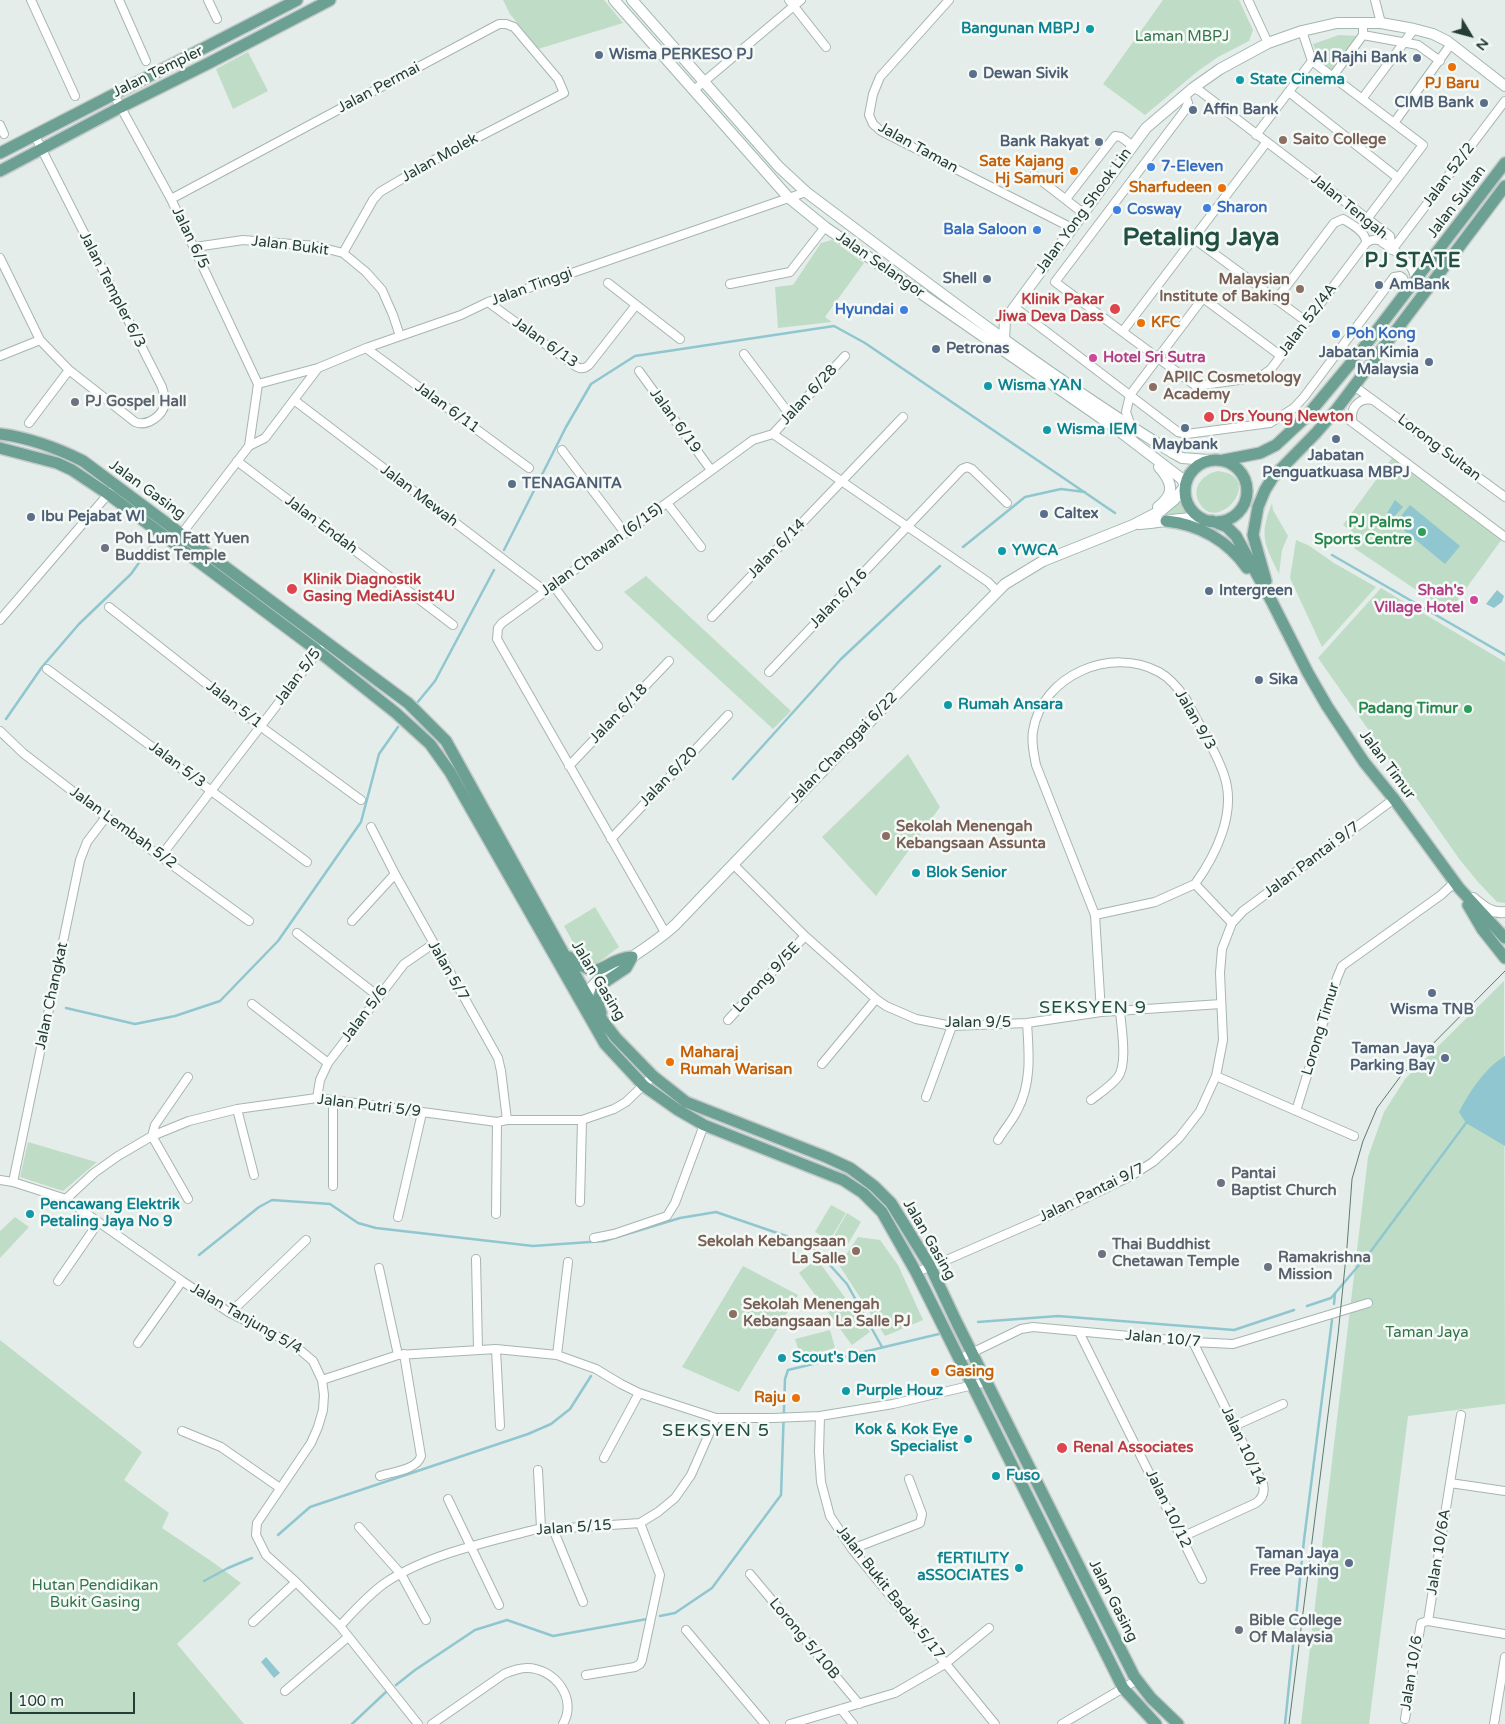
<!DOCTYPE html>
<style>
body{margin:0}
#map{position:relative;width:1505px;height:1724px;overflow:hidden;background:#e4ede9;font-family:"Varela Round",sans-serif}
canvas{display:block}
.north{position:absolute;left:1445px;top:10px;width:50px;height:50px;-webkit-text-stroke:4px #f5faf7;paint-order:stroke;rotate:127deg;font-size:14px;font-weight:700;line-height:20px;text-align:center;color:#243e37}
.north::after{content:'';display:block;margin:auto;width:18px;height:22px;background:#243e37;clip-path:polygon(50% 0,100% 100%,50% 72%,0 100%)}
.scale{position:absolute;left:10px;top:1692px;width:125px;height:22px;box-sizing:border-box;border:2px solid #243e37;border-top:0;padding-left:6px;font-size:15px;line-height:18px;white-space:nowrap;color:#243e37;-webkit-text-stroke:4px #f5faf7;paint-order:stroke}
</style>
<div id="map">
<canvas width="1505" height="1724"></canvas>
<div class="north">N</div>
<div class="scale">100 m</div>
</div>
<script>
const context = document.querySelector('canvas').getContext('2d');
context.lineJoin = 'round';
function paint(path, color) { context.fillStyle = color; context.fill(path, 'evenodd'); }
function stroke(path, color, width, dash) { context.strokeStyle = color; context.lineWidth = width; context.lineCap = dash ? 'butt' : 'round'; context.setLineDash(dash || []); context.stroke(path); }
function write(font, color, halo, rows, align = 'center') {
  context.font = font + ' "Varela Round",sans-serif'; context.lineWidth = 5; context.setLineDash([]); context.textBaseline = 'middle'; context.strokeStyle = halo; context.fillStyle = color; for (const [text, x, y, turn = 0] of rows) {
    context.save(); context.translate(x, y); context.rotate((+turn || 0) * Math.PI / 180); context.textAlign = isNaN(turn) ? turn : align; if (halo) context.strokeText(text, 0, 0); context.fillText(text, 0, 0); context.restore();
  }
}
paint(new Path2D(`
 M503,0H604L623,23L538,49L510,14Z
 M1163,0H1239L1253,30L1249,41L1218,57L1198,71L1145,115L1103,84Z
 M1339,35L1358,36L1332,71L1317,56L1313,44Z
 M248,52L268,91L233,109L216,69Z
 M832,240L864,263L825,317L832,322L778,328L775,287L793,285L821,243Z
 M1392,458L1502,539L1449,612L1354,548L1361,538L1343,525Z
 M1218,471C1222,472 1226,472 1230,474C1257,488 1216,531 1200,504C1190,488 1203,474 1218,471Z
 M1180,495L1184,507L1191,517L1149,519Z
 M1272,503L1273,510L1288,536L1282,550L1279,574C1264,543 1259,536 1272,503Z
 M1296,540L1308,545L1334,563L1376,587L1322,647L1290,578Z
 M646,576L791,711L773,729L624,592Z
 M1381,588L1505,662V903L1497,902L1478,882L1460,860L1318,658Z
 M908,754L940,807L876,896L822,837Z
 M595,907L619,947L595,965L585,964L564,926Z
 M1504,981L1505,1404L1408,1416L1369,1724H1301L1368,1157L1384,1112L1405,1079Z
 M28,1142L96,1162H97L63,1191L20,1177Z
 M831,1205L846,1213L830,1240L815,1232Z
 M847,1213L861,1222L845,1249L831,1241Z
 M15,1217L29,1227L0,1258V1231Z
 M858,1237L880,1240L898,1265L923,1320L885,1336L839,1265Z
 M817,1259L870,1332L852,1345L799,1273Z
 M743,1266L798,1295L739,1392L682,1367Z
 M830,1330L835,1348L801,1358L795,1339Z
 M0,1340L142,1452L124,1480L169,1513L162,1528L214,1563L241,1583L177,1644L244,1724H0Z`), '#bfddc6');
paint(new Path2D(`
 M1395,500L1403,507L1393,518L1387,513Z
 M1410,505L1460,546L1445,564L1395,523Z
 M1497,590L1504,596L1502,602L1494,608L1486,604Z
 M1505,1056V1146L1466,1123L1459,1112C1470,1091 1485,1068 1505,1056Z
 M266,1657L280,1673L274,1678L261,1662Z`), '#90c6cf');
stroke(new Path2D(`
 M963,547L1025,497L1061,489L1085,492
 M504,550L566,427L591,384L635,356L834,326L865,343L1115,513
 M1332,555L1505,655
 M417,703L435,681L494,570
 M6,719L42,667L79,624L131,574L158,536
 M733,779L841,659L940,566
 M66,1008L135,1024L175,1016L220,1001L278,941L361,822L379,754L398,727
 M199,1255L259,1207L272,1200L330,1204L358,1223L376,1228L533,1246L604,1241L680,1218L716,1212L792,1238L819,1253L847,1284L882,1347
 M1334,1304L1335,1293
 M1307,1306L1331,1298L1371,1251L1466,1123
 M978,1322L1058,1316L1234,1330L1294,1310
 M278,1535L310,1507L528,1434L551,1424L570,1409L591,1376
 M204,1581L228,1568L252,1558
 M660,1616L675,1613L712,1588L781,1495L785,1379L788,1370L943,1333
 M396,1685L415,1670L475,1630L507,1620L553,1636L647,1619
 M352,1724L387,1691
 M1285,1724L1304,1540L1332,1320`), '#90c6cf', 2.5);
const street = new Path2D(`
 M31,0L75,96
 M119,0L146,61
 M208,0L217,19
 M789,0L826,47
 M949,0L880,77L873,94L869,115L873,124L881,131L1072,228
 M1248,0L1268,43
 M1375,0L1381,23
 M1302,31L1312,61
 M1363,35L1418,45L1440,61
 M1312,61L1423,145L1367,219
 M1333,76L1363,35V22
 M1193,88L1200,91L1390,236L1392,250
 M694,90L801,0
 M1289,92L1398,178
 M114,95L171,199L258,384
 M1185,95L1188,103L1185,110L1055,282L1196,386L1260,377L1271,369L1366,243C1371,240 1373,239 1379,240C1394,251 1415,261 1415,281
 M1362,99L1414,29
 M1394,123L1451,44
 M0,125L4,134
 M1256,135L1312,61
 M1034,175L1083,213
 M171,199L499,24H506L514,27L558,79L564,93L432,161L380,192L373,200L343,253
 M1066,199L1115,136L1121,137L1133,146
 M1193,238L1307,322
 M195,247L243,240L316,246L343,253L366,272L382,290L393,315L400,336
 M1392,250L1505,101
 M0,258L40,340L69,370L135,422C147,427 163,416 165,403C166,398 163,392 162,387L35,136
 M608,283L680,339
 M730,284L790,272L825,227
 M1276,300L1334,223L1343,219C1351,224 1367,232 1366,243
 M488,302L571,363C578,368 582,371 589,365L636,305
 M1014,307L1178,432L1187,434L1270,423L1294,408L1304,397L1394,277L1400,276L1403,278L1407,292
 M1123,331L1266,143
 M366,348L529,468
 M744,354L790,415
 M0,356L40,340
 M639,371L711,470
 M258,384L318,368L366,348L461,315L488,302L806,192
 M1354,386L1505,497
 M294,400L545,591
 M1336,410L1505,537
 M29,423L69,370
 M1353,423C1349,409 1358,397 1373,400
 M1131,426L1126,412L1130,395L1203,298L1281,356
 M773,434L845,356
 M249,446L265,438L318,368
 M562,450L625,533
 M237,461L453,625
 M667,503L701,547
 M180,536L249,446L258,384
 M553,585L598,646
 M109,607L260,726L361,800
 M712,617L903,417
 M0,620L110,492
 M47,669L307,862
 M769,672L962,469L967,467L972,469L1007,503
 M0,731L23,753L106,817L249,921
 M569,766L669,661
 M371,827L395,874L498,1058L501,1071L507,1120
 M611,839L728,715
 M161,856L320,649
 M733,864L805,936L876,999L886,1006L916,1019L952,1026L1027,1023L1101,1012L1221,1004
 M1095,915L1155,902L1195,884
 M352,921L395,874
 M297,933L378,996
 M666,934L497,639L498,628L502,623L753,440L773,434L988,582L997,591
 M252,1004L328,1063
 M1101,1012L1095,915L1036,765C1034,754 1031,743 1033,731C1042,675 1111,646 1159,672C1170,678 1179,689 1186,699C1198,724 1215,748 1224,775C1237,812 1216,855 1195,884L1232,923
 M728,1020L805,936
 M822,1064L876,999
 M1216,1076L1354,1136
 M188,1077L155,1125L152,1136L188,1199
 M926,1097L952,1026
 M317,1098L320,1080L328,1063L404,964L433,944
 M333,1100V1186
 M1091,1100C1100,1093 1111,1086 1118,1077C1128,1063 1121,1027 1120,1010
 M237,1109L254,1175
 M1296,1111L1337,978L1342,966L1441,895L1455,882
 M998,1140C1004,1130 1012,1121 1017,1111C1032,1083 1029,1053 1027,1023
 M0,1180L13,1182L66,1199L182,1281L230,1313L293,1344L313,1361L322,1380L324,1395L323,1410L318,1427L311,1443L257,1523L256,1535L266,1555L296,1582L340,1626L418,1724
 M13,1182L80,860L87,842L106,817
 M66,1199L94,1173L118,1156L152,1136L189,1121L237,1109L317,1098L497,1122L507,1120H582L614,1109L626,1102L653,1076
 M580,1202L582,1120
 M496,1214L497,1122
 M398,1217L422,1113
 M594,1238L614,1234L667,1216L675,1203L704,1125
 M476,1259L478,1349
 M379,1268L398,1355
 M916,1272L935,1265L1057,1212L1131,1176L1153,1162L1179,1138L1200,1111L1216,1076L1223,1040L1220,973L1222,949L1232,923L1243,911L1394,799
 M58,1281L98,1223
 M230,1313L306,1240
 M1079,1332L1202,1579
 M138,1343L182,1281
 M496,1349L500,1426
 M557,1355L568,1262
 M959,1359L1021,1329L1033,1327L1193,1342L1233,1344L1368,1303
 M322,1380L398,1355L496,1349L557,1355L596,1369L621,1384L639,1393L716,1418H773L820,1416L893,1404L986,1382
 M1461,1415L1450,1483L1505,1491
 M820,1416L819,1452L821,1482L830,1516L852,1549L995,1724
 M1234,1426L1283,1404
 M182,1431L221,1447L280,1488
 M604,1458L639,1393
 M538,1470L541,1528
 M380,1476C392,1472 417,1470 421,1456L404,1354
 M448,1499L499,1605
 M359,1527L401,1574L426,1620
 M553,1529L583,1602
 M1182,1537L1256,1503C1263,1498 1265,1492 1263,1484L1193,1342
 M852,1549L920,1523L922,1514L909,1479
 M750,1574L859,1704
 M1428,1621L1450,1483
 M253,1622L296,1582
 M340,1626C354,1611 368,1595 385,1583C428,1554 491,1541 541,1528L553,1529L640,1523L658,1512L675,1498L691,1475L716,1418
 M686,1630L765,1724
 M586,1675L635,1667L640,1664L642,1660L660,1575L640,1523
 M285,1691L348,1637
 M841,1709L853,1724
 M1405,1719L1421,1623L1428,1621L1505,1634
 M432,1724L504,1674C511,1671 519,1668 527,1668C554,1668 578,1698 563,1724
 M790,1724L895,1693L945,1664L989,1628
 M1062,1724L1137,1680
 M1494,1724L1505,1657`);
const secondary = new Path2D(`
 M632,0L779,167L806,192C926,282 1045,374 1173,453L1182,458L1208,460
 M1004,340L1005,320L1146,128L1193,88L1220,69L1268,43L1302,31L1337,23H1381L1414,29L1433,34L1447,41L1505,86
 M1158,507C1176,493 1172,482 1159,467
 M1139,524C1148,523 1156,523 1164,521C1180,519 1189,517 1205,520
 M1473,898C1483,906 1491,914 1505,912
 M584,1001C590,980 615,969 632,957C647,947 662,937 675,925L883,708L1005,584L1043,561L1133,525L1162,510L1174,500L1185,486L1182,479L1114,427L825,227L788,197L614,0`);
const primary = new Path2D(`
 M0,153L297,0
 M0,171L121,107L209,63L330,0
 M0,434C30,438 57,448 83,461L408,703L446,741L586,994L603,1021L616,1038L653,1076L686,1102L826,1157L850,1168L874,1186L891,1203L930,1266L957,1323L1134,1676L1151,1698L1178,1724
 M0,448L57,463L72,470L108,494L318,651L396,713L430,744L450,772L605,1044L644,1086L678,1110L704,1125L843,1180L863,1193L882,1212L916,1272L1123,1688L1156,1724
 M1224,460L1260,453L1276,445L1306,417L1361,351L1505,163
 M1185 491a31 31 0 1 1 62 0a31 31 0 1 1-62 0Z
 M1166,521C1199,524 1228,541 1247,568
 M1212,521L1227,527L1236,536L1272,602L1308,673L1327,706L1364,762L1394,799L1459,888L1505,938
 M1266,581L1253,535L1258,507L1265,490L1273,477L1316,433L1336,410L1505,186
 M1468,905L1482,929L1505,958
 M569,957C603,985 601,959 632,957
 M601,1013L598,1004L601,988L605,982L626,968L632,957`);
stroke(street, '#a7b5b0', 10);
stroke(secondary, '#a3b8b1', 12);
stroke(primary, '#c2c9c7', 14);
stroke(street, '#fff', 8);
stroke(secondary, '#fff', 10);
stroke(primary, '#6ba092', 11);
stroke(new Path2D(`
 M1289,1724L1338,1335L1347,1247L1352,1179L1363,1141L1377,1108L1400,1077L1505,971`), '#5f7972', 1);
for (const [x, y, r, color] of [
 [1090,29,5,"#0f9aa8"],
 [599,55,5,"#5c6f8a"],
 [1417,58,5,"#5c6f8a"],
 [1452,67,5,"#e8710a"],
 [973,74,5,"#5c6f8a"],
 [1240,80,5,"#0f9aa8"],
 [1484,103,5,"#5c6f8a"],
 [1193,110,5,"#5c6f8a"],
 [1283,140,5,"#8d6e63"],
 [1099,142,5,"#5c6f8a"],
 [1151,167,5,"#3f7fe0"],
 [1074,171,5,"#e8710a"],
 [1222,188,5,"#e8710a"],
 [1207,208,5,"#3f7fe0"],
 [1117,210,5,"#3f7fe0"],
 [1037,230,5,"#3f7fe0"],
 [987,279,5,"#5c6f8a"],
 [1379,285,5,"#5c6f8a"],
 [1300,289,5,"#8d6e63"],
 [1115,309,6,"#e0444e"],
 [904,310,5,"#3f7fe0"],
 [1141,323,5,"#e8710a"],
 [1336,334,5,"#3f7fe0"],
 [936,349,5,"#5c6f8a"],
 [1093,358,5,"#d1479c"],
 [1429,362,5,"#5c6f8a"],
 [988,386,5,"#0f9aa8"],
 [1153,387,5,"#8d6e63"],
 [75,402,5,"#6b7280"],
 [1209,417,6,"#e0444e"],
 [1185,428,5,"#5c6f8a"],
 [1047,430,5,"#0f9aa8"],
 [1336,439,5,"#5c6f8a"],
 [512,484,5,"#5c6f8a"],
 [1044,514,5,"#5c6f8a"],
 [31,517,5,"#5c6f8a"],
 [1422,532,5,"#2e9e5b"],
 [105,548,5,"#6b7280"],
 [1002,551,5,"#0f9aa8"],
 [292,589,6,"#e0444e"],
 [1209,591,5,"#5c6f8a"],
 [1474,600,5,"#d1479c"],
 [1259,680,5,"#5c6f8a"],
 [948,705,5,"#0f9aa8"],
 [1468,709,5,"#2e9e5b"],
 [886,836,5,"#8d6e63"],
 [916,873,5,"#0f9aa8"],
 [1432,993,5,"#5c6f8a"],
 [1445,1058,5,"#5c6f8a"],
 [670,1062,5,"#e8710a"],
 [1221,1183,5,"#6b7280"],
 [30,1214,5,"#0f9aa8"],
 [856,1251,5,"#8d6e63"],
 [1102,1254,5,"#6b7280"],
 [1268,1267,5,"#6b7280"],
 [733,1314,5,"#8d6e63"],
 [782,1358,5,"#0f9aa8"],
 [935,1372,5,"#e8710a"],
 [846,1391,5,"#0f9aa8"],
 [796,1398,5,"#e8710a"],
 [968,1439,5,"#0f9aa8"],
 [1062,1448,6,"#e0444e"],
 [996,1476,5,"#0f9aa8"],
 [1349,1563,5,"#5c6f8a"],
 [1019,1568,5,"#0f9aa8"],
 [1239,1630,5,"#6b7280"]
]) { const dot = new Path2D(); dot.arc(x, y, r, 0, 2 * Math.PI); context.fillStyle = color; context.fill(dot); stroke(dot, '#f5faf7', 2); }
write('bold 15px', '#0d838f', '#f5faf7', [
 ["Bangunan MBPJ",1080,29,"right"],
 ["State Cinema",1250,80],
 ["Wisma YAN",998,386],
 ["Wisma IEM",1057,430],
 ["YWCA",1012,551],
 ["Rumah Ansara",958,705],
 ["Blok Senior",926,873],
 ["Pencawang Elektrik",40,1205],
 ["Petaling Jaya No 9",40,1222],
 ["Scout's Den",792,1358],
 ["Purple Houz",856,1391],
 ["Kok & Kok Eye",958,1430,"right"],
 ["Specialist",958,1447,"right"],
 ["Fuso",1006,1476],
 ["fERTILITY",1009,1559,"right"],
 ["aSSOCIATES",1009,1576,"right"]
], 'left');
write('15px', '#317349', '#f5faf7', [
 ["Laman MBPJ",1182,37],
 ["Taman Jaya",1427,1333],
 ["Hutan Pendidikan",95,1586],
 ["Bukit Gasing",95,1603]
]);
write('bold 15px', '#4e5e75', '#f5faf7', [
 ["Wisma PERKESO PJ",609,55],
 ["Al Rajhi Bank",1407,58,"right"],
 ["Dewan Sivik",983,74],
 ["CIMB Bank",1474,103,"right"],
 ["Affin Bank",1203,110],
 ["Bank Rakyat",1089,142,"right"],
 ["Shell",977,279,"right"],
 ["AmBank",1389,285],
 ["Petronas",946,349],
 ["Jabatan Kimia",1419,353,"right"],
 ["Malaysia",1419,370,"right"],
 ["Maybank",1185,445,"center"],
 ["Jabatan",1336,456,"center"],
 ["Penguatkuasa MBPJ",1336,473,"center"],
 ["TENAGANITA",522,484],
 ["Caltex",1054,514],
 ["Ibu Pejabat WI",41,517],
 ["Intergreen",1219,591],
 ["Sika",1269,680],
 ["Wisma TNB",1432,1010,"center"],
 ["Taman Jaya",1435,1049,"right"],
 ["Parking Bay",1435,1066,"right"],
 ["Taman Jaya",1339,1554,"right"],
 ["Free Parking",1339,1571,"right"]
], 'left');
write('15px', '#243e37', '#f5faf7', [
 ["Jalan Templer",158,72,-26],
 ["Jalan Permai",379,88,-28],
 ["Jalan Taman",918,148,29],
 ["Jalan Molek",440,158,-29],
 ["Jalan 52/2",1449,175,-53],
 ["Jalan Sultan",1457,202,-53],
 ["Jalan Tengah",1349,207,39],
 ["Jalan Yong Shook Lin",1084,211,-54],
 ["Jalan 6/5",190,238,64],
 ["Jalan Bukit",290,246,7],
 ["Jalan Selangor",880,265,35],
 ["Jalan Tinggi",532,287,-20],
 ["Jalan Templer 6/3",112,290,63],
 ["Jalan 52/4A",1308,320,-53],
 ["Jalan 6/13",545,343,35],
 ["Jalan 6/28",809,395,-47],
 ["Jalan 6/11",447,408,36],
 ["Jalan 6/19",675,421,54],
 ["Lorong Sultan",1439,448,37],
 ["Jalan Gasing",147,490,36],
 ["Jalan Mewah",419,496,37],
 ["Jalan Endah",321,525,37],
 ["Jalan 6/14",777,549,-46],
 ["Jalan Chawan (6/15)",602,550,-36],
 ["Jalan 6/16",839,599,-46],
 ["Jalan 5/5",298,677,-53],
 ["Jalan 5/1",234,705,38],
 ["Jalan 6/18",619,714,-46],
 ["Jalan 9/3",1195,720,60],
 ["Jalan Changgai 6/22",844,748,-46],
 ["Jalan 5/3",177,765,37],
 ["Jalan Timur",1387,765,53],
 ["Jalan 6/20",669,777,-46],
 ["Jalan Lembah 5/2",123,828,36],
 ["Jalan Pantai 9/7",1312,860,-37],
 ["Jalan 5/7",448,971,60],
 ["Lorong 9/5E",767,978,-47],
 ["Jalan Gasing",598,981,59],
 ["Jalan Changkat",52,996,-78],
 ["Jalan 5/6",365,1014,-53],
 ["Jalan 9/5",978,1023],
 ["Lorong Timur",1321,1029,-73],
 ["Jalan Putri 5/9",369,1106,7],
 ["Jalan Pantai 9/7",1092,1193,-26],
 ["Jalan Gasing",929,1240,60],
 ["Jalan Tanjung 5/4",246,1319,30],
 ["Jalan 10/7",1163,1339,5],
 ["Jalan 10/14",1243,1446,65],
 ["Jalan 10/12",1168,1509,64],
 ["Jalan 5/15",574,1528,-4],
 ["Jalan 10/6A",1439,1552,-81],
 ["Jalan Bukit Badak 5/17",890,1593,52],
 ["Jalan Gasing",1113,1601,63],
 ["Lorong 5/10B",804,1639,50],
 ["Jalan 10/6",1412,1673,-81]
]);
write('bold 15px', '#c56008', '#f5faf7', [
 ["PJ Baru",1452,84,"center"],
 ["Sate Kajang",1064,162],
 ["Hj Samuri",1064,179],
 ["Sharfudeen",1212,188],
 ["KFC",1151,323,"left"],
 ["Maharaj",680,1053,"left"],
 ["Rumah Warisan",680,1070,"left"],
 ["Gasing",945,1372,"left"],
 ["Raju",786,1398]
], 'right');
write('bold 15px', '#785e54', '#f5faf7', [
 ["Saito College",1293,140],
 ["Malaysian",1290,280,"right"],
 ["Institute of Baking",1290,297,"right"],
 ["APIIC Cosmetology",1163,378],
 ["Academy",1163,395],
 ["Sekolah Menengah",896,827],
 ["Kebangsaan Assunta",896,844],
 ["Sekolah Kebangsaan",846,1242,"right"],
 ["La Salle",846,1259,"right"],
 ["Sekolah Menengah",743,1305],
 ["Kebangsaan La Salle PJ",743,1322]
], 'left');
write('bold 15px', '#366cbe', '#f5faf7', [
 ["7-Eleven",1161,167],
 ["Sharon",1217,208],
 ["Cosway",1127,210],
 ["Bala Saloon",1027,230,"right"],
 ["Hyundai",894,310,"right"],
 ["Poh Kong",1346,334]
], 'left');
write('bold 15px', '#be3a42', '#f5faf7', [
 ["Klinik Pakar",1104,300,"right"],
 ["Jiwa Deva Dass",1104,317,"right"],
 ["Drs Young Newton",1220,417],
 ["Klinik Diagnostik",303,580],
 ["Gasing MediAssist4U",303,597],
 ["Renal Associates",1073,1448]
], 'left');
write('bold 15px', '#b23c85', '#f5faf7', [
 ["Hotel Sri Sutra",1103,358],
 ["Shah's",1464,591,"right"],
 ["Village Hotel",1464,608,"right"]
], 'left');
write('bold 15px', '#5b616d', '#f5faf7', [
 ["PJ Gospel Hall",85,402],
 ["Poh Lum Fatt Yuen",115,539],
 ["Buddist Temple",115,556],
 ["Pantai",1231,1174],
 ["Baptist Church",1231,1191],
 ["Thai Buddhist",1112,1245],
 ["Chetawan Temple",1112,1262],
 ["Ramakrishna",1278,1258],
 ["Mission",1278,1275],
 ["Bible College",1249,1621],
 ["Of Malaysia",1249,1638]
], 'left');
write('bold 15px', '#27864d', '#f5faf7', [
 ["PJ Palms",1412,523],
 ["Sports Centre",1412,540],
 ["Padang Timur",1458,709]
], 'right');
context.letterSpacing = '1px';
write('18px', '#214f43', '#f5faf7', [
 ["SEKSYEN 9",1093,1008],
 ["SEKSYEN 5",716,1431]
]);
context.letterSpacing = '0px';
context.letterSpacing = '1px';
write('bold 20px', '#214f43', '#f5faf7', [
 ["PJ STATE",1413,262]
]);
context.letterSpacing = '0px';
write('bold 25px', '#214f43', '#f5faf7', [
 ["Petaling Jaya",1201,238]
]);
</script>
